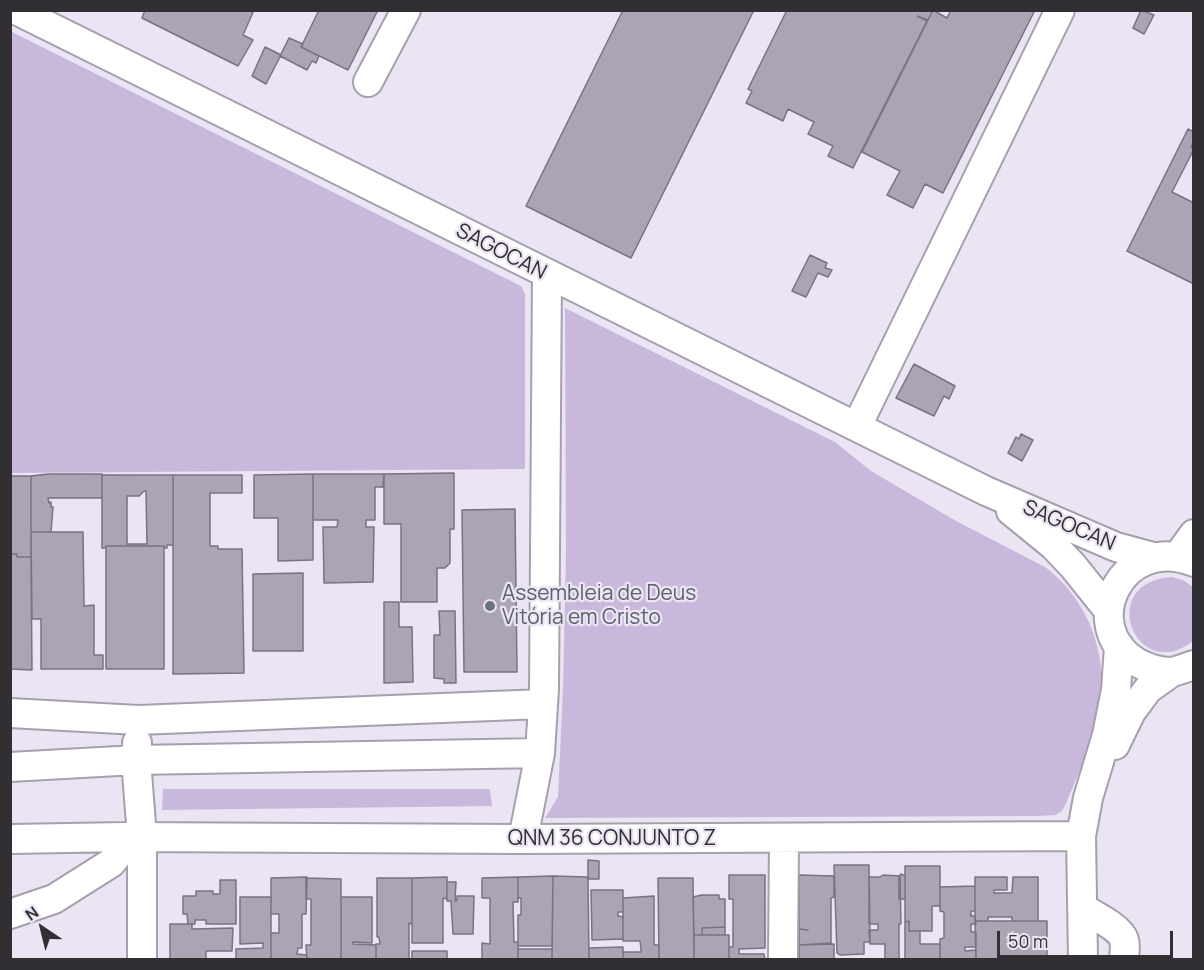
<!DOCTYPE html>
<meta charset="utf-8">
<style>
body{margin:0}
#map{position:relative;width:1204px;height:970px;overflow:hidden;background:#ebe4f3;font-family:Manrope,sans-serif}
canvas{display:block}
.frame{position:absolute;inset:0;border:12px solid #312e34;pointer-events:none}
.north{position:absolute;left:12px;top:898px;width:60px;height:60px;-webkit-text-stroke:4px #ebe4f3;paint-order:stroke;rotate:325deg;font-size:16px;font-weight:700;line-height:24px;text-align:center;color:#312e34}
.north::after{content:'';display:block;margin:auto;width:21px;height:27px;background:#312e34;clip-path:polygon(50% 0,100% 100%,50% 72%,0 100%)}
.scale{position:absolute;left:997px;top:931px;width:176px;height:27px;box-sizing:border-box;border:3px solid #312e34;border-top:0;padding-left:8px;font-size:18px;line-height:21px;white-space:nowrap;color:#312e34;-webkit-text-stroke:4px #ebe4f3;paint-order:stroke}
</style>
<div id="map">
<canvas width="1204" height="970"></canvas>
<div class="frame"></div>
<div class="north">N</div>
<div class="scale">50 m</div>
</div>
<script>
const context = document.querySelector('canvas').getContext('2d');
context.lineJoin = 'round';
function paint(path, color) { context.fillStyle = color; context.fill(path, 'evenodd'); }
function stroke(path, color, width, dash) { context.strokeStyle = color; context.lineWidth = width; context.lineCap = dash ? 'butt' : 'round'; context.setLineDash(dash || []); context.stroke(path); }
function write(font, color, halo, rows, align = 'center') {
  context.font = font + ' Manrope,sans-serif'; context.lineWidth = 4.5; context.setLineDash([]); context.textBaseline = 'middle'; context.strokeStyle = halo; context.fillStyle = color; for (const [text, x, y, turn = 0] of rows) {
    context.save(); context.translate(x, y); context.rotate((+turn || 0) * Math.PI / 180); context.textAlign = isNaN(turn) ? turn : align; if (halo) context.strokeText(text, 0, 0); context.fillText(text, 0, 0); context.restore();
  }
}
paint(new Path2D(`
 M10,31L521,286L525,294V469L11,473Z
 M565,308L835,442L871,471L956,521L1045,567C1098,607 1114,677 1093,738C1089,750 1083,761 1079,773C1073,785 1069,799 1062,811L1056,815L1038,816L545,818L558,797L563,688L566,554Z
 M1172,577L1183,580L1193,587V641C1137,686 1094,582 1172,577Z
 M163,789H490L492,806L162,810Z`), '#c8b9dc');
const building = new Path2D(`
 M145,10H254L243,35L253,40L238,66L142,18Z
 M319,10H378L348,70L301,47Z
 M623,10H754L631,258L526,206Z
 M787,10H933L928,20L917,16L927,21L853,168L828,156L833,146L808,134L814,122L788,109L783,121L746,103L752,91L748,89Z
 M933,10L947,18L951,10H1035L943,193L925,184L913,208L887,195L900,171L862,152Z
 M1141,10L1154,15L1144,34L1133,28Z
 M289,38L303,44L301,47L319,56L316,63L312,61L307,70L280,56Z
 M265,47L281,55L266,84L252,76Z
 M1188,129L1194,132V142L1191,147L1194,149L1172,192L1194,203V284L1127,251Z
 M810,255L827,263L825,268L832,270L828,277L818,273L806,297L792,291Z
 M914,364L955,386L949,399L944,396L934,416L896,398Z
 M1021,434L1033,440L1022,461L1008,453L1016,437L1019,439Z
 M454,473V529H450V563L445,568H437V602H401V524H384V474Z
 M48,474H102V498H48L49,503L51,502V507H53L51,532H31V476Z
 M313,474H384L383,487H375V520H366V527H374L373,582L324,583L323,527H337L338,520H313Z
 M313,474V560L278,561V518H254V475Z
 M102,475H173V545H167V548H164V546H106V548H102ZM144,491H146L147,544H127V496H139Z
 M173,475H242V493H210V546H218V549H242L244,673L173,674Z
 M10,476H31V557H17V554H10Z
 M515,509L517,672H464L462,510Z
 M31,532H83L84,606L94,605V655H103V669H41V619H32Z
 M106,546H164V669H106Z
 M10,554H17V557H31L32,670L10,669Z
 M303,573V651H253V574Z
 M384,602H399V627H412L413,682L384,683Z
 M439,611H455L456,683H444V679L434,678V635H440Z
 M588,860L599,861V879H588Z
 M834,865H869L870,942H864V954L840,955L837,953Z
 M905,866H940V906H932V931H909V921L905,922Z
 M901,874L905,876V899H899V876Z
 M729,875H765V948L739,949V954H764L765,960H729V947H733V899H729Z
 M799,875L834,876V897L831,898V943L799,945V929L808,930L799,929Z
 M883,875L900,876L901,924H899V960H885V944H870L869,930H878V924H869V877H880Z
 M553,876L587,877L588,879L589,960H552Z
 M553,876L552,946H518V915H521V898H518V877Z
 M307,877L306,914H302V948H298L297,954L307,955V960H271V933H279V914H271V878Z
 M447,877V899L443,898V943H412V878Z
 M518,877V902H513L514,942H518V960H482V943L490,944V898H482V878Z
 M975,877H1007V890H994V893H1012L1013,877H1038V921H1012V917H988V921H975Z
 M306,878L341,879V960H307L306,945H311V899H306Z
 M377,878H412V924L409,923V960H376V944H380L379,937H377Z
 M658,878H693L694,960H659Z
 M220,880H236V924H206V920H195V924H188L187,914H183V896H196V891H213V894H220Z
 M447,882H456L455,901L457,900V896H474L473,934H453L451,901H447Z
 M975,886V911H971V916H975L976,924H971V932H976V947H965V951L976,950V960H940V939L944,938V912L940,911V887Z
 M591,890H623V912H618V916L623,917V939L592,940Z
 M702,895H719V899H725V927L702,928V935H694L693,897Z
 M654,896V945H659V960H623V952H641V948L640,941H623V898Z
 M240,897H271V960H236V949L263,948V943L240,944Z
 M341,897H372V943L353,942V944L376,945V960H341Z
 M909,921V931H920V944H940V960H905V922Z
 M975,921H1047V960H976Z
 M170,924H192V929L233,928L232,951H206V960H170Z
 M725,927V935H702V928Z
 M694,935H729V960H694Z
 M834,944V960H799V945Z
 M623,947V960H589V948Z
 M518,949H552V960H518Z
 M412,951H447V960H412Z`);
paint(building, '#aba4b3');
stroke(building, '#787380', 1.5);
const minor = new Path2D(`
 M16,10L986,491L1116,547L1153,557
 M368,82L406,10
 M857,426L1060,10
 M1011,511L1054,546L1073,566L1109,611
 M1178,556L1194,534
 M1194,562C1122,533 1077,626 1136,662C1147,668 1158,672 1171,672C1178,671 1187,667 1194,665
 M10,713L138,720L543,704
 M137,743L136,760L142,837V960
 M1115,745L1131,712L1148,689L1172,672
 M10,767L136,760L540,753
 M10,839L125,837L523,839L1081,836
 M523,839L540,753L544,689L547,275
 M1082,908C1092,914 1121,928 1124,940C1126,946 1124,954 1124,960
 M10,914L54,899L111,863L122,850L125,837
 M783,960L784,838
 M1083,960L1081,836L1088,798L1107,735L1116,690L1119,646`);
stroke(minor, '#a59fae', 32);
stroke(minor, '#fff', 28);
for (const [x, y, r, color] of [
 [490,606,6,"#6b7280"]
]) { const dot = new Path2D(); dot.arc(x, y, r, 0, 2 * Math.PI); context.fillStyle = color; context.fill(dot); stroke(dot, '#ebe4f3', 2); }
write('21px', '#312e34', '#ebe4f3', [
 ["SAGOCAN",501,252,27],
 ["SAGOCAN",1069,526,23],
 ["QNM 36 CONJUNTO Z",612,839]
]);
write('21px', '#5b616d', '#ebe4f3', [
 ["Assembleia de Deus",502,594],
 ["Vitória em Cristo",502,618]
], 'left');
</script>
